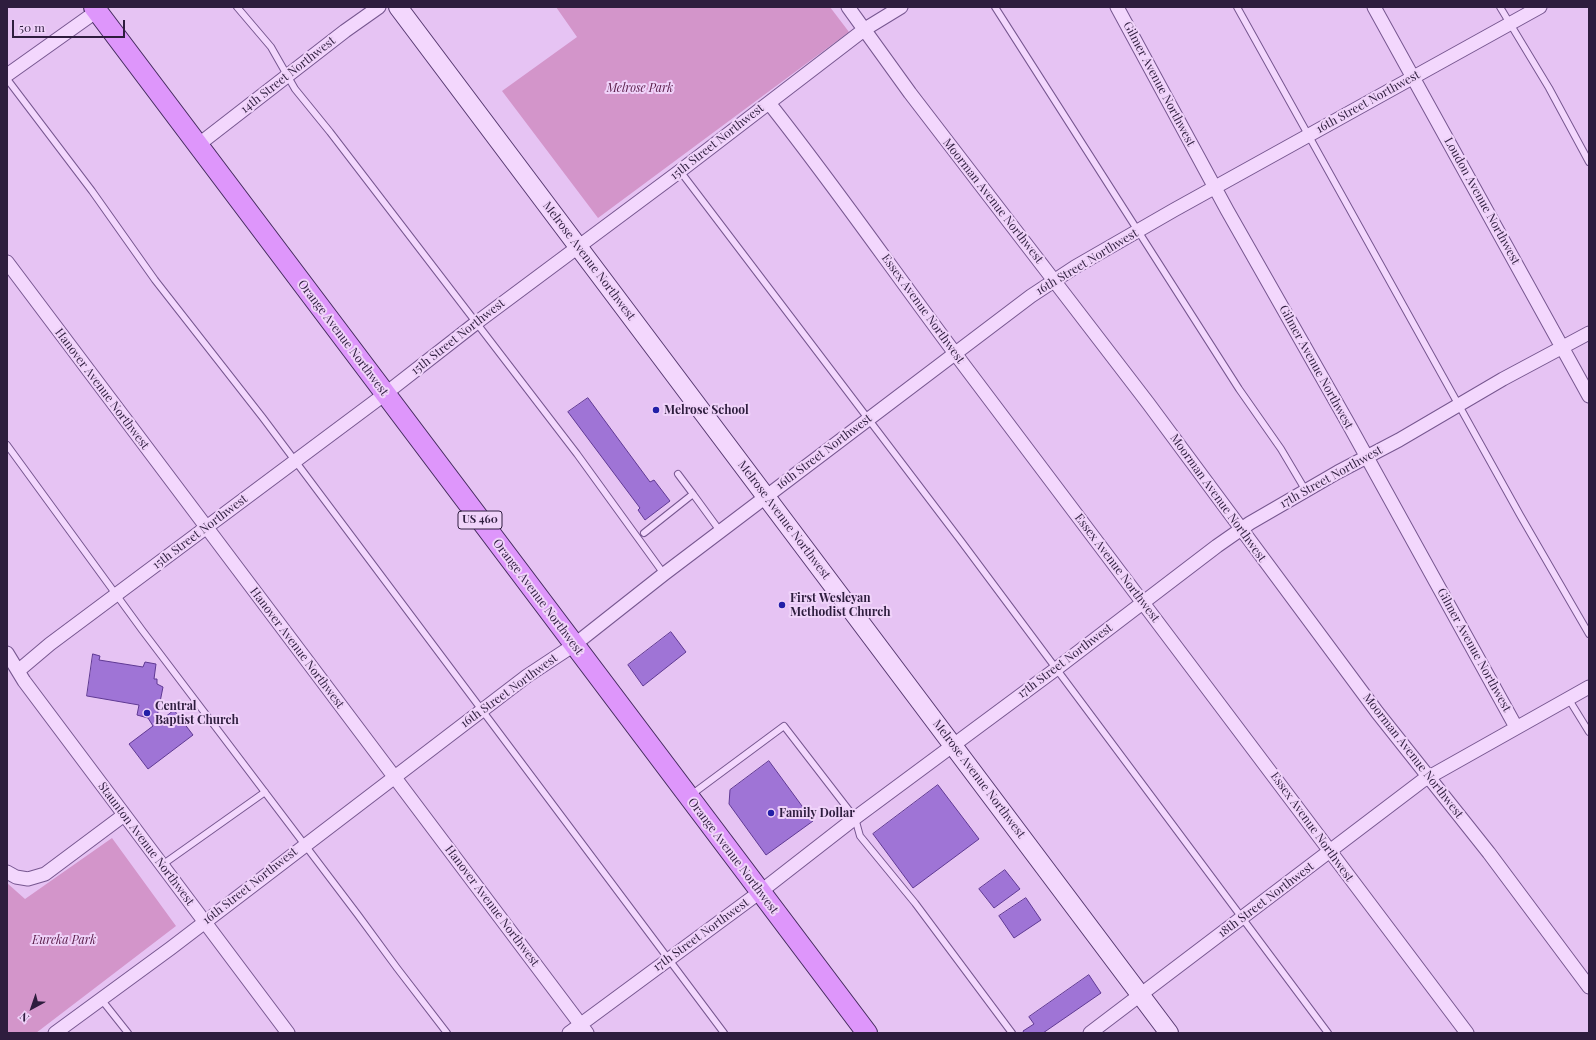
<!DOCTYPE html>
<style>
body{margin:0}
#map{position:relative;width:1596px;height:1040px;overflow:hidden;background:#e6c3f3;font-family:"Playfair Display",serif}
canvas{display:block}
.frame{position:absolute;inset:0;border:8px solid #2e1d3e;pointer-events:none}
.north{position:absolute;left:12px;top:988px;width:40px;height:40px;-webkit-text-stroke:3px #f0d3fa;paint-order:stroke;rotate:220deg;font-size:11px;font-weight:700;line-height:16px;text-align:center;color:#2e1d3e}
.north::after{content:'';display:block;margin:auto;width:14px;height:18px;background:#2e1d3e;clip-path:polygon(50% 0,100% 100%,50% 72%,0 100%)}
.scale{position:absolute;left:12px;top:20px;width:113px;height:18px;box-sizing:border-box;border:2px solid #2e1d3e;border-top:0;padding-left:5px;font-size:12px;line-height:14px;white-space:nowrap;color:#2e1d3e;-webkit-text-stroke:3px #f0d3fa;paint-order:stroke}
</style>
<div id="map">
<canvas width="1596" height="1040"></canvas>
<div class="frame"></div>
<div class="north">N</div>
<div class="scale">50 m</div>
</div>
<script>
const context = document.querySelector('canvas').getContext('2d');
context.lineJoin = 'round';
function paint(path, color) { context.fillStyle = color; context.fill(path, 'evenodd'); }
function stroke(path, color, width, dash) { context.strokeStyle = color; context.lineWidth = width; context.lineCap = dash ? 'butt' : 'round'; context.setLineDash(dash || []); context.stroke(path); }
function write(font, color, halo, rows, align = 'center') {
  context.font = font + ' "Playfair Display",serif'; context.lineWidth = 4; context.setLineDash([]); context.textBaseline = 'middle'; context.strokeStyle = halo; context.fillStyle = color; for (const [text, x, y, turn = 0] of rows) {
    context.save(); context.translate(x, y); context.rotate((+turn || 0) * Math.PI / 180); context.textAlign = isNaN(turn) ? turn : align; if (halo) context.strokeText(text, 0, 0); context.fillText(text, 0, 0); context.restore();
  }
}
paint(new Path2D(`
 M556,7H830L849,32L598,218L502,91L577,37Z
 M112,838L176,926L36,1033H7V883L25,899Z`), '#d395ca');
const building = new Path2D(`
 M588,398L650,482L654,480L670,501L645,520L638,510L640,508L568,412Z
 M671,632L686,652L643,686L628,665Z
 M93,654L100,656L99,660L143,667L145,662L156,664L154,679H157V684L163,687L157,717L160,721L174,710L193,735L148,769L129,744L153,726L148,718L137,715L139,705L87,696Z
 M769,761L813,821L766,855L729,804L730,790Z
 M938,785L979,839L913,888L873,834Z
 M1005,870L1020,889L994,908L979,889Z
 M1026,898L1041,920L1014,938L999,916Z
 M1089,975L1101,993L1043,1033H1024L1023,1031L1034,1024L1029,1017Z`);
paint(building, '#9f74d6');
stroke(building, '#5f3993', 1);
const lane = new Path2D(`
 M237,7L271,47L295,89L330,132L577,454L664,574
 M995,7L1239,389L1281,449L1306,491
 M1237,7L1520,515L1589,634
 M1500,7L1549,88L1589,162
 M7,79L92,191L155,280L263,418L724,1033
 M680,171L961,541L1328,1033
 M7,445L142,630L358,915L397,968L447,1033
 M678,474L693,494
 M644,533L693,494L720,531
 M1568,698L1589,732
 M691,795L784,726L855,818L860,836L915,903L1012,1033
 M162,865L265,792
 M101,999L128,1033`);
const street = new Path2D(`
 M848,7L910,93L1148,403L1377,712L1489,853L1589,987
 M1117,7L1227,210L1348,423L1516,727
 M1374,7L1589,396
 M7,75L97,11
 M769,103C834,185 894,272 957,356C1127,582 1298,807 1467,1033
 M198,145L345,31L379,7
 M7,262L587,1033
 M7,653L24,681L288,1033
 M18,671L50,644L385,394L476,323L680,171L865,29L901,7
 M7,872L16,877L28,879L45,874L124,815
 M55,1033L171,948L527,676L574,645L664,574L1031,296L1075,267L1174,210L1540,7
 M569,1033L760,892L855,818L1056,669L1217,546L1250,523L1338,472L1399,440L1503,379L1589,333
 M1090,1033L1422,781L1589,687`);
const secondary = new Path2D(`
 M398,7L1169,1033`);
const primary = new Path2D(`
 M94,7L867,1033`);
stroke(lane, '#775790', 8);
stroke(street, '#775790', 15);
stroke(secondary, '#583a72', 20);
stroke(primary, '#442b5e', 22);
stroke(lane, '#f3d7fd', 6);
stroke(street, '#f3d7fd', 13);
stroke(secondary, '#f3d7fd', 18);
stroke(primary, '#de96fb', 20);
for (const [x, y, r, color] of [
 [656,410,4,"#221fa7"],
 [782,605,4,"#221fa7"],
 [147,713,4,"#221fa7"],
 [771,813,4,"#221fa7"]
]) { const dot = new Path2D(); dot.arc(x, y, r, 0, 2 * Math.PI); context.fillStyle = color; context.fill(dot); stroke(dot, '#f0d3fa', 1.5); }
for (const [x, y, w] of [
 [480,520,44]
]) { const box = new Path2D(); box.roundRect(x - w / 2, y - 9, w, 18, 3); context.fillStyle = '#f0d3fa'; context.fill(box); stroke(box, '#2e1d3e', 1); }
write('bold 11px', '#2e1d3e', null, [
 ["US 460",480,520]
]);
write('12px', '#2e1d3e', '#f0d3fa', [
 ["14th Street Northwest",288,75,-38],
 ["Gilmer Avenue Northwest",1159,84,62],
 ["16th Street Northwest",1368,102,-29],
 ["15th Street Northwest",717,142,-38],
 ["Moorman Avenue Northwest",993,201,52],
 ["Loudon Avenue Northwest",1482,201,61],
 ["Melrose Avenue Northwest",589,261,53],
 ["16th Street Northwest",1087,262,-31],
 ["Essex Avenue Northwest",923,309,54],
 ["15th Street Northwest",458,337,-38],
 ["Orange Avenue Northwest",343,338,53],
 ["Gilmer Avenue Northwest",1316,367,61],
 ["Hanover Avenue Northwest",102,389,53],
 ["16th Street Northwest",824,452,-37],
 ["17th Street Northwest",1331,477,-29],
 ["Moorman Avenue Northwest",1218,498,54],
 ["Melrose Avenue Northwest",784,520,53],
 ["15th Street Northwest",200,532,-37],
 ["Essex Avenue Northwest",1117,568,53],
 ["Orange Avenue Northwest",538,597,53],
 ["Hanover Avenue Northwest",297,648,53],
 ["Gilmer Avenue Northwest",1474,650,61],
 ["17th Street Northwest",1065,661,-37],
 ["16th Street Northwest",509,691,-36],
 ["Moorman Avenue Northwest",1413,756,52],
 ["Melrose Avenue Northwest",979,779,53],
 ["Essex Avenue Northwest",1312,827,54],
 ["Staunton Avenue Northwest",146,844,53],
 ["Orange Avenue Northwest",733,856,53],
 ["16th Street Northwest",250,886,-38],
 ["18th Street Northwest",1266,900,-37],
 ["Hanover Avenue Northwest",492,906,53],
 ["17th Street Northwest",701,935,-36]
]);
write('italic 12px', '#5d214d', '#f0d3fa', [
 ["Melrose Park",640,88],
 ["Eureka Park",64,940]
]);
write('bold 12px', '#2e1d3e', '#f0d3fa', [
 ["Melrose School",664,410],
 ["First Wesleyan",790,598],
 ["Methodist Church",790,612],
 ["Central",155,706],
 ["Baptist Church",155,720],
 ["Family Dollar",779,813]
], 'left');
</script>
